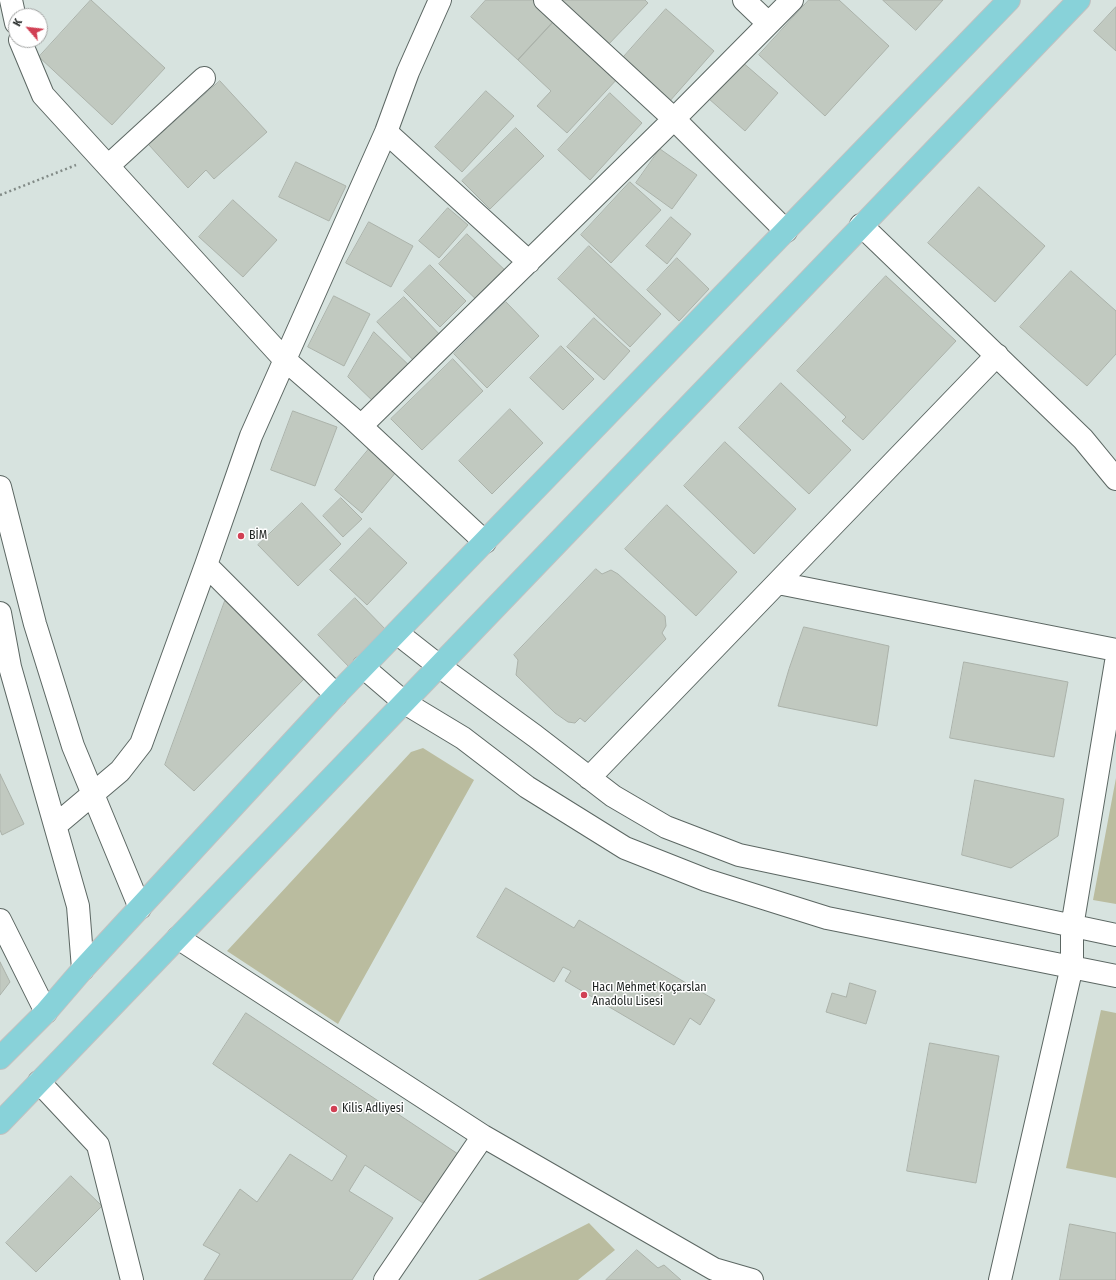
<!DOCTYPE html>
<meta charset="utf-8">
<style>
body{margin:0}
#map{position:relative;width:1116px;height:1280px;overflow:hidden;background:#d7e3df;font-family:"Fira Sans Condensed",sans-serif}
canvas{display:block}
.north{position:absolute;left:8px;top:8px;width:40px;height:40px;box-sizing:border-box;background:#fff;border:1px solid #a5a7a6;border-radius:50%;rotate:298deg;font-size:11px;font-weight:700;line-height:16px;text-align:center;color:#1e2321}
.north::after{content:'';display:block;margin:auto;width:14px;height:18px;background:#d14054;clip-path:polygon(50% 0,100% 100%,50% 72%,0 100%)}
</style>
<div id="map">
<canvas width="1116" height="1280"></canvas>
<div class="north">K</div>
</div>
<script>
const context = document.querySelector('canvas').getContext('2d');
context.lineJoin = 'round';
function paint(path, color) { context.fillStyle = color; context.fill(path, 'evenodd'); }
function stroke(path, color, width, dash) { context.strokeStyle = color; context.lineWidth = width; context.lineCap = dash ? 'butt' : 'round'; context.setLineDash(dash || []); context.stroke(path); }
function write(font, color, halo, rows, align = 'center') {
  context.font = font + ' "Fira Sans Condensed",sans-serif'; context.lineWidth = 3; context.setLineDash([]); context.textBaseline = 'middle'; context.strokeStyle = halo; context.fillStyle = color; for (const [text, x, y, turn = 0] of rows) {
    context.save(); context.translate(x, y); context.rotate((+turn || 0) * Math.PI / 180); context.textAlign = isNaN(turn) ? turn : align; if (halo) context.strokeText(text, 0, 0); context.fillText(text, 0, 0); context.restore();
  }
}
paint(new Path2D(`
 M423,748L474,780L338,1024L227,951L411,752Z
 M1116,778V904L1093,900Z
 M1101,1010L1116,1013V1178L1066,1168Z
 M589,1223L615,1250L578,1280H478Z`), '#babc9f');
const building = new Path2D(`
 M91,0L165,68L112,125L39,57Z
 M486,0H536L556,19L518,60L471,17Z
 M559,0H645L648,3L607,46Z
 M809,0H839L889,46L825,116L759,55Z
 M883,0H943L916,30Z
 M1116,7V51L1094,31Z
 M666,9L714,51L669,102L621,60Z
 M556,19L619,77L567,133L537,106L551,91L518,60Z
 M741,61L778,93L745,131L708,98Z
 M220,81L267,132L214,179L206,170L188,188L149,145Z
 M486,91L514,116L462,172L435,147Z
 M610,93L642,123L590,180L558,150Z
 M516,128L544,156L490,209L462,181Z
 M660,149L697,175L672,209L636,183Z
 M296,162L346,186L329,221L279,197Z
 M630,182L661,210L611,263L581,235Z
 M979,187L1045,246L995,302L928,243Z
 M233,200L277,240L243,277L199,237Z
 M448,208L468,225L439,258L419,241Z
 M671,217L691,234L667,264L646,246Z
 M369,222L413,246L391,287L346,263Z
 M467,234L509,274L481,304L439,264Z
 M589,246L661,314L630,347L558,279Z
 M677,258L709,289L679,321L647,290Z
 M430,265L466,301L440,327L404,291Z
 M1071,271L1116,311V354L1087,386L1020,327Z
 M886,276L956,341L863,440L842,421L846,417L797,371Z
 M334,296L370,314L344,366L308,347Z
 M404,297L443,338L417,364L377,322Z
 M506,302L539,336L487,388L454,354Z
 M594,318L630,351L604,380L567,347Z
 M374,332L413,369L378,406L348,377Z
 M561,346L594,379L563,410L530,378Z
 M453,359L483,391L422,450L391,419Z
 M781,383L851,450L809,494L739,428Z
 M510,409L543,443L492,494L459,461Z
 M293,411L337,427L315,486L271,470Z
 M725,442L796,509L754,554L684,486Z
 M374,443L401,466L362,513L335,490Z
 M341,498L362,519L343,537L323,516Z
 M302,503L341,544L298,586L258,545Z
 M667,505L737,572L696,616L625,549Z
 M370,528L407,563L367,605L330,570Z
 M596,569L602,574L611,570L618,574L665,616L666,626L662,633L666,639L585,722L580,718L575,723L568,722L555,713L516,675L518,660L514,655Z
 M355,598L388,632L351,669L318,635Z
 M225,601L304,679L194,791L165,765Z
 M804,627L889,646L877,726L778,706L789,669Z
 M964,662L1068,682L1054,757L950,738Z
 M0,774L24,824L2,835L0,830Z
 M975,780L1064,799L1058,836L1011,868L962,855Z
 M506,888L574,928L579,920L715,1000L700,1025L690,1018L674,1045L565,981L571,971L563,967L554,982L477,937Z
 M0,962L10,982L0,995Z
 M850,983L876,991L866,1024L826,1012L832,993L846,997Z
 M246,1013L458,1154L423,1203L365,1165L349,1191L393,1218L352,1280H204L220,1254L203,1245L240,1189L257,1202L290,1154L332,1181L347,1156L213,1064Z
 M930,1043L999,1056L976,1183L907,1171Z
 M71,1176L102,1206L36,1272L6,1243Z
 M1070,1224L1116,1233V1280H1060Z
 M637,1250L658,1268L664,1265L681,1280H606Z`);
paint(building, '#c1c9c0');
stroke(building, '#abb2aa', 1);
const minor = new Path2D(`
 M11,0L16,23
 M545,0L674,119L786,231
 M744,0L768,23
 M20,40L43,95L284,359L352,418L485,542
 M386,132L529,262
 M108,166L204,78
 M861,225L1083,439L1116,479
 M361,426L674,119L792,0
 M0,487L35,624L73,746L140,908
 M206,565L336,695
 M778,583L1116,650
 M0,613L10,667L78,906L83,969
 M397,633L439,666L535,736L613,796L666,827L739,855L1116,935
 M363,667L405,703L463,738L527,787L625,848L706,880L827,918L1116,976
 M589,778L997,355
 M56,825L120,771L141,744L206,565L251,436L386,132L408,72L440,0
 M0,920L46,1012
 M178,938L483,1136L714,1269L752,1280
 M39,1082L98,1145L132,1280
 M385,1280L483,1136
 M1000,1280L1072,966V927L1116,662`);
const major = new Path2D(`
 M0,1058L46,1012L83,969L336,695L1009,0
 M0,1123L1079,0`);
stroke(minor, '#5c6763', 24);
stroke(major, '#c0c1c1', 24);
stroke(new Path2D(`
 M0,195L76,165`), '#828b87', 2.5, [2, 3]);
stroke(minor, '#fff', 22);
stroke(major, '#88d2d9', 22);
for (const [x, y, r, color] of [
 [241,536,4,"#d14054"],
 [584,995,4,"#d14054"],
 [334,1109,4,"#d14054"]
]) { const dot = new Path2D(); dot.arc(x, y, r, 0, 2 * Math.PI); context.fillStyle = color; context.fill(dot); stroke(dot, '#fff', 1.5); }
write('12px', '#1e2321', '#fff', [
 ["BİM",249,536],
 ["Hacı Mehmet Koçarslan",592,988],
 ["Anadolu Lisesi",592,1002],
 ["Kilis Adliyesi",342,1109]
], 'left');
</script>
